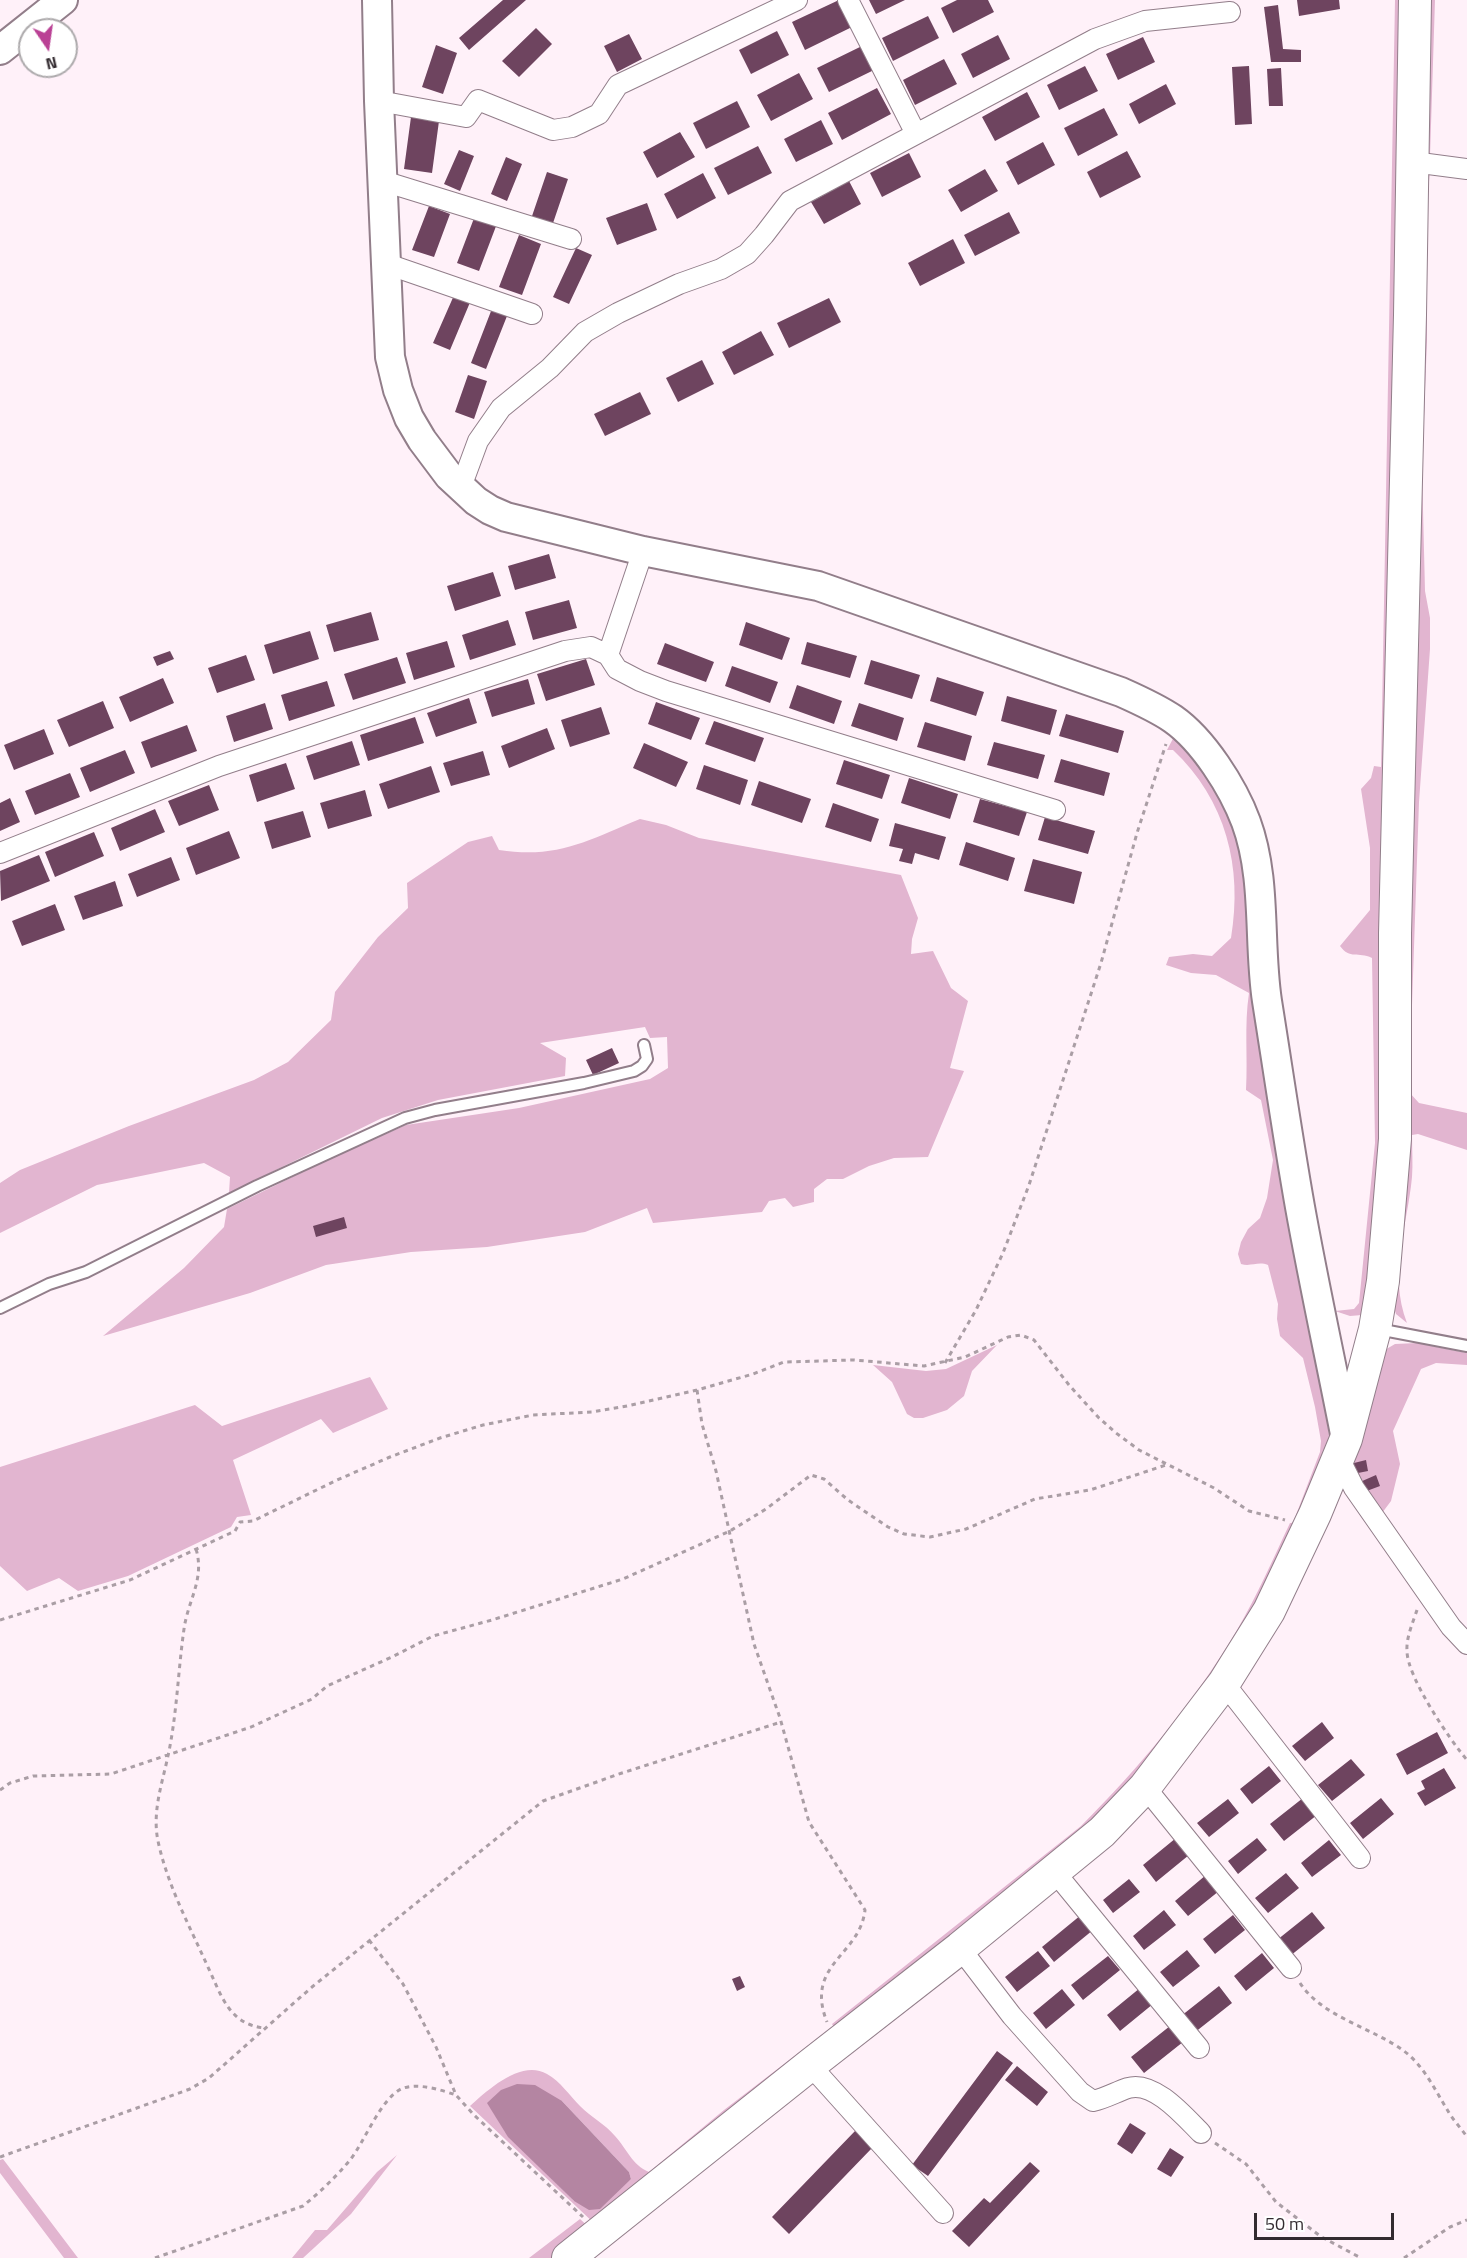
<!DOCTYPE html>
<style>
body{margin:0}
#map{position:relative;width:1467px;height:2258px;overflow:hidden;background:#fff1f9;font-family:"Titillium Web",sans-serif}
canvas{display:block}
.north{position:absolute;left:18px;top:18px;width:60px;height:60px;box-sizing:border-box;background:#fff;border:2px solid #adaaac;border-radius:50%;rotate:167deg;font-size:16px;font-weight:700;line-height:24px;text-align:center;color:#332b30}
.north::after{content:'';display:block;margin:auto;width:21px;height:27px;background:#ba4195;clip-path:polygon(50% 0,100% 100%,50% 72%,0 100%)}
.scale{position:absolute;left:1254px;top:2213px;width:140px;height:27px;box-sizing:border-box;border:3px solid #332b30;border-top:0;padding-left:8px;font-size:18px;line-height:21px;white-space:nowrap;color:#332b30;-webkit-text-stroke:4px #fff;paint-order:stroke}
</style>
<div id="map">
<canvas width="1467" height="2258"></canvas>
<div class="north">N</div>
<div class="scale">50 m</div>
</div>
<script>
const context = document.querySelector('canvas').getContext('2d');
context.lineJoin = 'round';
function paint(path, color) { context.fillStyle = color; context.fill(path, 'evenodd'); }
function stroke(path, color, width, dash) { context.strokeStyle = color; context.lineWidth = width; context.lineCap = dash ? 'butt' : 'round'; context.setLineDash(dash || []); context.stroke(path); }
paint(new Path2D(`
 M1395,0H1408L1385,1092L1375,1240L1362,1315L1350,1316L1335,1311L1354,1309L1359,1303L1375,1143L1372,958C1358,951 1350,960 1340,946L1370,910V848L1361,789L1371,778L1374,766L1381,767Z
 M1420,0H1435L1430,156L1416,158Z
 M1430,170L1427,204V340L1422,469L1425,591L1430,618V649L1419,802L1409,1092L1419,1103L1467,1113V1150L1418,1134L1412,1135C1412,1149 1413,1164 1412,1177C1407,1229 1388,1272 1407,1323L1396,1314L1392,1302L1420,184Z
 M1176,733L1231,808L1242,857L1329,1435L1328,1449L1305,1511L1296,1515L1320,1452L1321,1441L1315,1407L1303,1358L1280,1336L1277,1319L1278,1304L1268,1265C1258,1261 1251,1267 1241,1264L1238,1254L1241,1242L1248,1229L1260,1218L1267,1198L1273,1160L1261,1100L1246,1090C1248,1057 1244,1026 1249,993L1216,975L1191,973L1166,965L1169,957L1193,954L1212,956L1231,938C1243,867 1226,800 1173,750H1167Z
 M640,819L666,825L699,838L901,875L918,918L912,939L911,954L933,951L951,988L968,1001L950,1068L964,1071L928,1157L894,1158L869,1166L843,1179H827L814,1189V1202L793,1207L785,1198L769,1201L762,1212L653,1223L647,1208L585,1232L487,1247L411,1252L326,1265L250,1293L103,1336L184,1268L224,1227L227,1209L323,1162L406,1125L519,1108L650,1079L668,1068L667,1037L650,1038L645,1027L540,1043L566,1058L565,1076L438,1100L382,1118L229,1193L230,1177L204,1163L97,1185L0,1233V1183L20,1170L129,1126L254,1080L288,1062L331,1020L335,992L378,937L408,908L407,883L468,842L492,836L499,850C557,859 587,841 640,819Z
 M1417,1343L1467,1353V1365L1436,1363L1421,1369L1393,1431L1400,1464L1391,1501L1382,1513L1368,1495L1352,1462L1378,1354L1395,1344Z
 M997,1345L972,1371L964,1396L947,1410L923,1418H914L907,1414L892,1382L873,1365L926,1371L946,1369Z
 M370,1377L388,1409L333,1433L321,1419L233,1460L251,1515L237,1517L231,1527L128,1576L78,1591L59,1578L27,1591L0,1566V1467L195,1405L222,1426Z
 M1301,1522L1258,1615L1098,1828L834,2027L832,2024L1081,1826C1139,1768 1195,1701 1237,1630C1257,1596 1273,1559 1290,1523Z
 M827,2031L834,2038L597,2226L470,2106C488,2090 521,2059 547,2074C560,2081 570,2096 580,2106C591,2117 605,2124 615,2136C627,2149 632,2165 649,2172L724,2110ZM562,2101L629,2172L631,2179L574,2201L541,2168Z
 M397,2155L351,2214L303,2258H292L315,2230H327L377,2172Z
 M3,2159L78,2258H64L0,2173V2160Z
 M580,2219L592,2230L557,2258H529Z`), '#e2b5d0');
paint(new Path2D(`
 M517,2084L535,2085L562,2101L629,2172L631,2179L600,2209L589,2210L574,2201L508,2137L487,2103L501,2090Z`), '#b485a2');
paint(new Path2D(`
 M503,0H526L469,50L459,38Z
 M839,0L852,27L805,50L792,22Z
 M869,0H905L876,14Z
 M957,0H988L994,12L953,33L941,8Z
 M1297,0H1339L1340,9L1299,16Z
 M1278,5L1283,49L1301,50V62H1271L1264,7Z
 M928,16L939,38L893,61L882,38Z
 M536,28L552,44L519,77L502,61Z
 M777,31L789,55L751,74L739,50Z
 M629,34L642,59L617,72L604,46Z
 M998,35L1010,59L973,78L961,54Z
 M1143,37L1155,62L1118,80L1106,54Z
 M436,45L457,53L443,94L422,87Z
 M862,46L874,70L829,92L817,68Z
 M944,59L957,84L915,105L903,80Z
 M1085,66L1098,91L1059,110L1047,85Z
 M1249,66L1252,124L1235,125L1232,67Z
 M1281,68L1283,106H1269L1267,69Z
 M799,73L813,99L771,121L757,95Z
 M1166,84L1176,104L1139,124L1129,104Z
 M877,88L891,114L842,140L828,113Z
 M1027,92L1040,117L995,141L982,117Z
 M737,101L750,127L706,149L693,123Z
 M1104,108L1118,135L1078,156L1064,128Z
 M411,117L439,121L432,173L404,169Z
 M821,120L833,144L796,162L784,139Z
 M680,132L695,157L657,178L643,152Z
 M1043,142L1055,165L1018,185L1006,162Z
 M758,146L772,173L728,195L714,168Z
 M459,150L474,156L460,191L444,184Z
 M1127,151L1141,177L1100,198L1087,172Z
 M909,153L921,177L882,197L870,173Z
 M506,157L522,164L507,201L491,194Z
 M985,169L998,191L961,212L948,190Z
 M547,172L568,179L552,226L531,219Z
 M703,173L716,198L677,219L664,194Z
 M849,181L861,204L824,224L811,202Z
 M647,203L657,230L617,245L606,218Z
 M429,206L450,214L434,257L412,250Z
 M1009,212L1020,233L975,256L964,235Z
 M476,213L498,221L479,271L457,263Z
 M519,235L541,244L522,295L499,287Z
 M953,239L965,263L920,286L908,263Z
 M576,248L592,255L569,304L553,297Z
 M455,293L471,300L450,350L433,343Z
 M829,298L841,322L789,348L777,323Z
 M493,306L509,311L486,369L471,363Z
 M761,331L774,355L734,375L722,352Z
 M702,360L714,384L678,402L666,378Z
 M468,375L487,381L474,419L455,412Z
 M640,392L651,414L605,436L594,414Z
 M549,554L556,578L515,590L508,566Z
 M493,572L501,596L455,611L447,586Z
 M569,600L577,628L533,640L525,612Z
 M371,612L379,640L334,652L326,625Z
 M508,620L516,645L470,660L462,635Z
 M746,622L790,638L782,660L739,645Z
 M310,631L319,659L273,674L264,645Z
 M447,641L455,667L414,680L406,653Z
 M807,642L857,656L850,678L801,664Z
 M665,643L714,662L706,682L657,664Z
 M170,651L174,659L157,666L153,657Z
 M246,655L255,680L217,693L208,668Z
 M397,657L406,683L353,700L344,674Z
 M586,659L595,685L546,701L537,674Z
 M871,660L920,675L912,699L864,684Z
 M732,666L778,682L770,703L725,686Z
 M937,677L984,692L976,716L930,701Z
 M163,678L174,703L130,722L119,697Z
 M528,679L535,704L492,717L484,692Z
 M327,681L335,706L289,721L281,695Z
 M797,685L842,701L834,724L789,708Z
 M1007,696L1057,710L1050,735L1001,721Z
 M469,698L477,723L436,737L427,713Z
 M103,701L114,728L69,747L57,720Z
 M656,702L700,718L691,740L648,724Z
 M265,703L273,729L234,742L226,716Z
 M859,703L904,718L897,741L851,726Z
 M601,707L610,734L570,747L561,720Z
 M1066,714L1124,731L1118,753L1059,736Z
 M415,717L424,743L368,761L360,735Z
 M714,721L764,738L755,762L705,744Z
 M925,722L972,736L965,761L917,747Z
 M187,725L197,751L151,768L141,742Z
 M547,728L555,749L509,768L501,746Z
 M44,729L54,754L14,770L4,745Z
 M352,741L360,765L314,780L306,756Z
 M994,742L1045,755L1038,779L987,765Z
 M644,743L688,762L676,787L633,768Z
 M125,750L135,773L90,792L80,768Z
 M483,751L490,775L451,786L443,763Z
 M1061,759L1110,773L1104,796L1054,782Z
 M844,760L890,775L882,799L836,784Z
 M286,763L295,789L257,802L249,775Z
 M704,765L748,780L740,805L696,789Z
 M431,766L440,792L388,809L379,784Z
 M70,773L80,797L35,815L25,791Z
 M909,778L958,794L950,819L901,803Z
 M759,781L811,799L802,823L751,805Z
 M209,785L219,810L179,826L168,801Z
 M365,790L372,816L328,829L320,803Z
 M10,798L20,822L0,831V803Z
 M980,799L1027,812L1019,836L973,822Z
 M833,803L879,819L871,842L825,827Z
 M155,809L165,832L120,851L111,828Z
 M303,811L311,837L272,849L264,822Z
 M1045,817L1095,831L1088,854L1038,840Z
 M895,823L946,837L939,860L915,853L912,864L899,861L903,849L889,846Z
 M229,831L240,858L196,875L186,848Z
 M94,832L104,856L55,877L45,852Z
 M966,842L1015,858L1008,881L959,865Z
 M39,855L50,881L1,901L0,871Z
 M171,857L180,880L137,897L128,874Z
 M1033,859L1082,872L1074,904L1024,891Z
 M115,881L123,906L83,920L74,896Z
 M55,904L65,930L22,946L12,921Z
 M612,1048L619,1063L593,1075L586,1060Z
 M344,1217L347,1228L316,1237L313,1226Z
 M1366,1460L1368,1471L1353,1474L1350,1464Z
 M1376,1475L1380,1486L1364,1492L1360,1482Z
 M1322,1722L1334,1738L1305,1761L1292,1746Z
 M1437,1732L1448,1753L1407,1775L1396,1754Z
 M1351,1759L1365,1775L1332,1801L1318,1785Z
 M1269,1766L1281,1781L1252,1804L1240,1789Z
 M1444,1768L1456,1788L1425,1806L1417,1793L1425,1789L1421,1781Z
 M1303,1798L1317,1815L1284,1841L1270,1824Z
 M1381,1798L1394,1814L1363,1839L1350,1823Z
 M1228,1799L1239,1813L1209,1837L1197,1823Z
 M1176,1838L1189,1855L1156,1882L1143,1865Z
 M1257,1838L1267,1850L1238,1874L1228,1861Z
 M1329,1840L1341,1855L1312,1877L1301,1863Z
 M1286,1873L1299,1888L1268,1913L1255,1898Z
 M1206,1875L1219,1891L1188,1916L1175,1901Z
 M1129,1879L1140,1892L1113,1913L1103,1900Z
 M1164,1910L1176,1925L1144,1950L1133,1936Z
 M1312,1912L1325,1928L1290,1956L1277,1940Z
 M1081,1915L1093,1930L1054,1962L1042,1947Z
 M1233,1915L1245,1930L1215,1954L1203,1939Z
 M1187,1950L1200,1966L1173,1987L1160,1972Z
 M1038,1951L1050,1966L1017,1992L1005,1977Z
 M1262,1953L1274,1968L1246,1991L1234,1976Z
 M1108,1956L1120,1970L1083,2000L1071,1985Z
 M740,1976L745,1987L737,1991L732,1979Z
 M1219,1986L1232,2003L1194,2033L1181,2016Z
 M1140,1988L1153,2004L1120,2031L1107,2015Z
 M1062,1989L1075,2005L1046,2029L1033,2013Z
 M1170,2026L1183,2042L1144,2073L1131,2057Z
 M997,2051L1013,2063L928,2176L912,2165Z
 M1017,2066L1048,2092L1037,2106L1005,2080Z
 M1130,2123L1146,2133L1132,2154L1117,2144Z
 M855,2131L872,2148L789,2234L772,2217Z
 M1170,2148L1184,2157L1171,2177L1157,2169Z
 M1030,2162L1040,2171L969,2247L952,2231L984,2198L990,2203Z`), '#6e445f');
const lane = new Path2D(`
 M0,1308L49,1284L86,1272L257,1186L405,1118L435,1110L584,1083L634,1071L642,1066L647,1059L644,1045
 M1378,1329L1467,1346`);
const street = new Path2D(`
 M848,0L916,134
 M379,101L466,117L478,100L553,130L572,127L599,114L618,85L797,0
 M1413,162L1467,169
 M383,181L571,239
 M387,264L532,314
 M461,487L478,441L501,408L550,368L585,332L618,313L679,284L721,269L747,254L764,235L790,201L1095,39L1145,21L1230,12
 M608,655L643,551
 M0,853L219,766L565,651L591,647L608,655L617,669L640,681L666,691L1055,810
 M1339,1458L1354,1488L1451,1627L1467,1644
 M1224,1683L1360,1858
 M1145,1787L1291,1968
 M1054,1871L1199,2048
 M960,1948L1012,2016L1080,2092L1093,2101C1106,2098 1116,2092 1128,2088C1154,2080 1185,2117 1201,2133
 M810,2065L943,2213`);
const secondary = new Path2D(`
 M377,0L379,101L390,357L398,390L409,418L422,440L449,476L476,501L490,510L506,517L643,551L818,586L1121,692C1139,700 1157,708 1173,719C1203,740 1233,787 1246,822C1267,879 1258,942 1267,1001C1278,1070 1288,1139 1300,1207C1314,1285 1331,1362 1346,1439
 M0,50L63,0`);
const primary = new Path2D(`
 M568,2258L810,2065L960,1948L1102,1832L1145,1787L1224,1683L1269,1611L1315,1514L1346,1439L1375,1329L1383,1281L1395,1139V933L1410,315L1415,0`);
stroke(lane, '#927e8a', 14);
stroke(street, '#927e8a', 22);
stroke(secondary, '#927e8a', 32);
stroke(primary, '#927e8a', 34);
stroke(new Path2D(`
 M945,1363L976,1310L1003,1253L1029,1185L1101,963L1137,833L1166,744
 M697,1390L702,1424L716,1471L754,1644L780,1718L809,1822L865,1910C860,1956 804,1964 827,2022
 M196,1549C205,1579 188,1600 184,1629C178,1671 177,1714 168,1756C162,1784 152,1812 158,1841C167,1884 189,1925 207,1965C221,1994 228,2024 264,2028
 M1417,1610C1413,1622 1406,1638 1407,1651C1407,1677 1450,1740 1467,1760
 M0,1620L130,1580L235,1531L240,1522L253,1521L337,1480L390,1457L440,1438L483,1425L533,1415L592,1412L627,1406L697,1390L753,1374L784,1362L854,1360L924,1366L965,1357L1008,1337L1021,1335L1034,1340L1069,1385L1099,1418L1116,1433L1139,1450L1214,1488L1249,1511L1285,1520
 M0,1790L10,1783L33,1776L111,1774L251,1727L312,1699L327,1686L392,1657L433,1636L492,1620L623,1579L730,1531L766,1509L811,1475L824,1479L848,1500L888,1527L904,1534L930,1537L966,1529L1035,1499L1090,1490L1166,1465
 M369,1940L403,1984L436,2047L456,2095L474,2115L583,2217
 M1300,1983C1322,2017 1373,2028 1404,2051C1424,2066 1435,2090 1448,2111C1453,2120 1461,2128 1467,2137
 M1215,2143L1246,2164L1276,2202L1320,2236L1361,2258
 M0,2157L190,2089L209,2078L312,1987L543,1801L622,1773L781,1722
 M155,2258L303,2206C320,2192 336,2177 350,2160C365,2141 380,2100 401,2089C417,2082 441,2090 456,2095
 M1404,2258L1450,2227L1467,2220`), '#aa9ea5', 3, [4.5, 4.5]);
stroke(lane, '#fff', 10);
stroke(street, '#fff', 20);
stroke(secondary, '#fff', 28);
stroke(primary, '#fff', 32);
</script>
